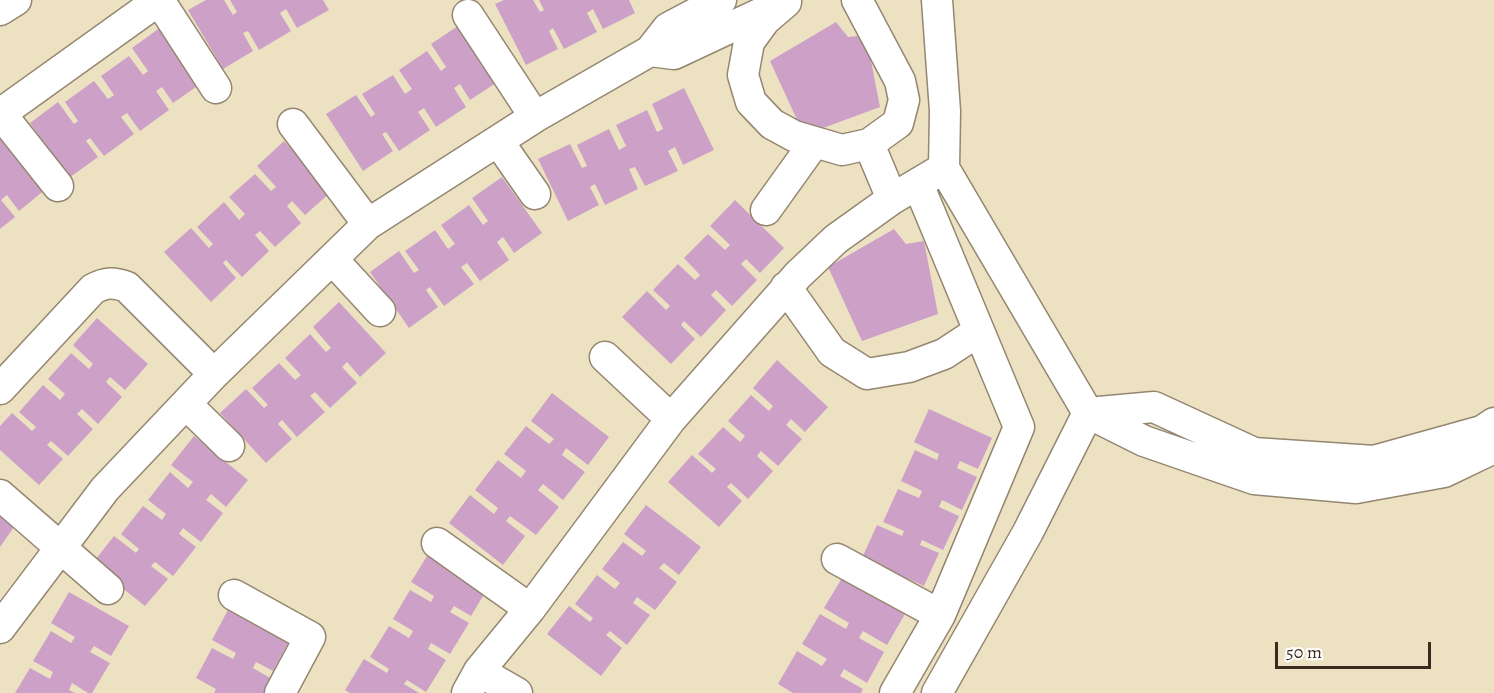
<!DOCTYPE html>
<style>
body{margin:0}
#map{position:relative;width:1494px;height:693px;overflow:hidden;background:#ece2c2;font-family:Alegreya,serif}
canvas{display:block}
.scale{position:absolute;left:1275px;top:642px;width:156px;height:27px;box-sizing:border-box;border:3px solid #3b2a1e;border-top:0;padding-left:8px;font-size:18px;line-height:21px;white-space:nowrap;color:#3b2a1e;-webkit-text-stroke:4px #fff;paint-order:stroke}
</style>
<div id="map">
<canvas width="1494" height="693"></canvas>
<div class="scale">50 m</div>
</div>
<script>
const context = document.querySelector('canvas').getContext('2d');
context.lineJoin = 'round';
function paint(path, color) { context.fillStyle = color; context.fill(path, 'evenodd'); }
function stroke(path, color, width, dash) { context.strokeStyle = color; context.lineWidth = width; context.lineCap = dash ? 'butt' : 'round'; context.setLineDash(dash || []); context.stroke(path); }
paint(new Path2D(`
 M206,0H224L233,15L237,12L230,0H323L329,10L297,28L286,9L280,13L291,31L259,50L248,31L243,33L253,51L223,69L188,10Z
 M504,0H533L540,12L544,10L539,0H629L635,13L603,29L593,9L587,13L597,32L564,49L553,28L549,31L558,49L526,65L495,4Z
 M836,22L848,37L866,35L880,107L804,135L770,61Z
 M461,24L499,81L470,100L460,84L454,88L466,107L436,127L424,108L418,112L430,130L399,151L386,132L382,134L393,151L363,171L326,114L356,95L371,117L375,114L362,94L393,75L405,94L412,89L399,70L427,51L441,71L446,67L431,44Z
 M161,27L202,83L173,103L162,87L156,91L169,110L140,131L127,113L121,117L134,134L104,156L90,138L86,141L98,157L69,178L30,123L58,102L74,124L78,121L65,102L94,81L108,99L114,95L101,76L129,56L143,75L148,71L132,48Z
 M684,88L714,150L683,165L675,147L668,151L678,171L645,186L635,167L629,169L638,189L605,205L595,184L590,187L599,205L568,221L538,159L570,144L582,168L587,166L577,145L609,129L619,150L626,146L616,125L647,110L657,132L663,129L652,104Z
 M3,135L46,189L19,211L7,195L1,200L15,217L0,229V138Z
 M284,141L331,192L305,215L292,201L287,206L301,223L275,247L260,231L255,235L269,251L242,277L226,260L223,263L236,278L211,302L164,252L191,228L209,248L213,244L197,227L224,202L239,220L245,214L229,197L255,174L271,191L276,187L257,166Z
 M502,177L542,233L514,253L503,237L497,242L509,260L480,281L467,263L461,267L474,284L444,306L430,287L426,290L438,307L409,328L370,272L399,251L414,273L419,270L405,251L435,230L448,249L455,244L441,225L469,205L483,225L488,221L472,198Z
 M735,200L784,248L760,273L746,259L741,264L757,280L732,306L716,290L711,295L726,310L701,337L684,321L681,325L695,339L671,364L622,317L647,291L666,310L670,306L653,290L678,264L695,280L700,275L684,258L708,234L725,250L730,245L710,226Z
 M894,229L906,244L924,241L938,314L862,341L828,267Z
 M339,302L386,353L360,377L347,362L342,367L357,383L330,408L315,392L310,396L325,412L297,437L282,420L278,424L292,439L266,463L220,413L246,389L264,408L268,405L252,388L279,363L295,380L301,375L285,358L310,334L326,352L331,348L313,327Z
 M97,318L148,364L125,390L110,377L106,382L122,397L98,424L82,409L77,414L93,429L68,456L51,441L47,445L63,459L39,485L0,450V426L12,413L32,431L36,427L19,412L43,385L60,400L65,394L48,379L71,353L89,369L93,364L73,345Z
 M777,360L828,407L805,432L791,419L786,425L802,439L778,466L761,451L757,456L773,471L748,499L731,483L727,487L742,501L719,527L668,482L692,455L712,473L716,469L698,454L723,427L740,442L745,436L728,421L751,395L769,411L773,406L753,388Z
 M552,393L609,437L588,465L566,448L562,455L585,472L563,500L543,484L538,490L559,507L536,535L510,516L506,521L525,536L503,565L449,523L470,495L494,514L498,508L475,490L498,460L521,478L526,471L504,454L526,426L549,444L554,439L531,421Z
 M929,409L992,438L978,469L960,461L957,468L977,477L962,510L942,500L939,507L959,516L943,550L922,540L920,545L939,553L924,586L862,558L877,525L902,536L904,531L883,522L898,489L919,498L922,491L901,481L915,450L937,460L939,454L914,442Z
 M194,436L248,480L226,507L211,494L206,500L223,513L201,542L183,528L179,534L196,547L173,576L155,562L151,566L168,579L145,606L92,564L114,536L136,553L139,549L121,534L143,506L162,520L166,514L148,500L170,472L188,488L193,482L171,465Z
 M646,505L701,547L679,575L664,563L659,568L677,582L655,610L637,597L633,603L650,615L627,645L610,631L606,635L622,648L601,676L547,634L569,606L590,622L593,618L575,604L597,575L615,589L620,583L602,569L623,542L642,556L646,551L624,534Z
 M0,514L16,524L0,547Z
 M430,551L489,586L471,616L454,606L450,612L469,623L450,654L431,643L428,649L446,660L426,692L407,680L404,684L419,693H350L345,690L364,659L387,673L389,669L370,657L389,626L409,638L413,631L393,619L410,590L431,602L434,596L411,582Z
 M842,578L905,614L887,645L863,631L859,638L884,652L867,683L844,669L840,676L863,689L861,693H793L778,684L797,651L822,666L827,659L802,644L820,614L846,629L849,623L824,608Z
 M69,592L129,626L111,656L94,646L90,652L110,663L92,693H88L72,683L69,690L75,693H15L30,668L50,679L53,672L33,661L51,631L71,643L75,637L51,623Z
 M229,608L289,641L273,671L256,662L253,668L272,679L264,693H214L216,689L196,678L212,648L233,659L236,653L212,640Z`), '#cda0c8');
const minor = new Path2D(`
 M937,0L945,111L944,168L1088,413L1144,441L1254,479L1356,488L1444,472L1494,448
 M786,2L765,20L749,42L743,75L751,102L772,124L794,136L842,150L869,144L898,123L904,100L900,81L857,0
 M0,10L16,0
 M468,15L535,117
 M650,51L674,54L772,8
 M0,114L159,0L216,88
 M1,114L58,186
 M293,124L368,224
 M498,141L535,194
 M869,144L892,199
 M766,210L814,143
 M332,259L380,311
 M786,287L832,352L867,374L909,367L944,354L979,331
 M605,357L671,419
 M0,389L93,289C106,282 114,282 127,287L214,374
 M186,404L229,446
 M1088,413L1154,407L1254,453L1374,461L1482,431L1494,423
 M0,495L108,589
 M437,543L530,609
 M837,559L940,615
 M234,595L310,637L280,693
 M0,628L105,489L214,374L368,224L535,117L650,51L668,28L721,0
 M479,671L517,693
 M467,693L479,671L530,609L671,419L798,275L836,239L892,199L944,168
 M895,693L940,615L1019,427L918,184
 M937,693L1028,532L1088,413`);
stroke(minor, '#948670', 33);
stroke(minor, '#fff', 30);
</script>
